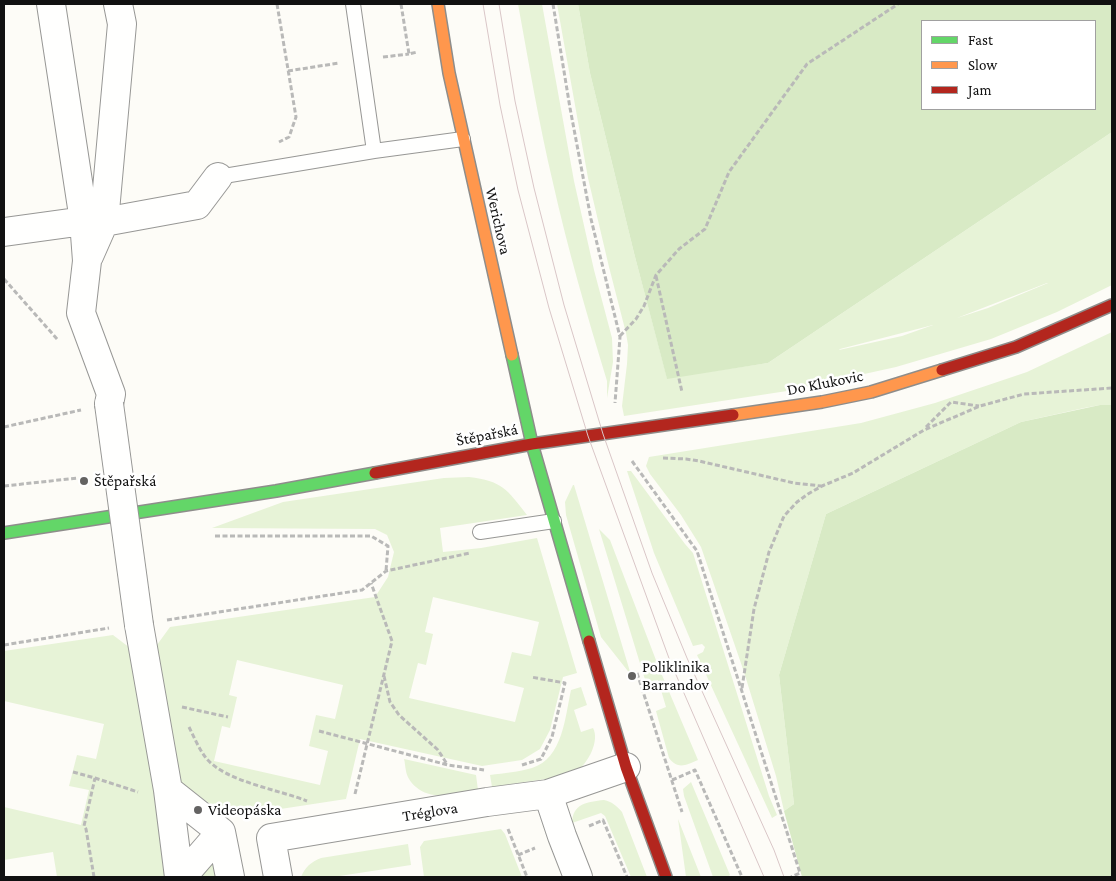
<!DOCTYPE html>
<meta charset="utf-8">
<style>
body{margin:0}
#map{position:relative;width:1116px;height:881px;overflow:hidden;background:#fdfcf7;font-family:"Crimson Pro",serif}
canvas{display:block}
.frame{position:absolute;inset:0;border:5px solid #111;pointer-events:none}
.legend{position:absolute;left:921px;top:20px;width:175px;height:90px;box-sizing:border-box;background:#fff;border:1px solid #a0a0a0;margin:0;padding:6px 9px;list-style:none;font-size:15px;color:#111}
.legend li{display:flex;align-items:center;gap:10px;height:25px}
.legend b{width:25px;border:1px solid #a0a0a0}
</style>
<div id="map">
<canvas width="1116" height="881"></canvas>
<div class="frame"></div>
<ul class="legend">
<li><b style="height:6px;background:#63d668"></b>Fast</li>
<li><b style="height:6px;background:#ff974d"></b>Slow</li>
<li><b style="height:6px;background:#b3261e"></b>Jam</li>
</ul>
</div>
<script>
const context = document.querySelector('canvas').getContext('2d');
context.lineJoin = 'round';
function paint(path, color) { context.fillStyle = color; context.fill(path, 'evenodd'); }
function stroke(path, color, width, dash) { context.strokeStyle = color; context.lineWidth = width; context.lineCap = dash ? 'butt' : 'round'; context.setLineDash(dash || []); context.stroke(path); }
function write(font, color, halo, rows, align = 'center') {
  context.font = font + ' "Crimson Pro",serif'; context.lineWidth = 5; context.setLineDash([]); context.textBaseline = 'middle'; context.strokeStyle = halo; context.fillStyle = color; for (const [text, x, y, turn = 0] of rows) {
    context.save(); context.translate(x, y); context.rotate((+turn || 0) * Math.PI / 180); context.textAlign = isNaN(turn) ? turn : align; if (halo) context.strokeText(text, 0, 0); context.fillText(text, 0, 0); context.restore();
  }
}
paint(new Path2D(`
 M518,4H542L574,181L594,270L612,338L613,362L607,398V381C587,315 568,250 553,183C539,124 529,64 518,4Z
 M557,4H578L590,73L634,253L667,378L768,363L1112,132V285L1057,312L991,339L896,367L787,391L624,416L622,406L627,364L628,345L626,333L609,267L588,178ZM1048,283L988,308L957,318L1047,283ZM933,325L902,336L839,350L840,349Z
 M1112,332V405H1100L1084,408L1021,422L826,514L779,675L794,804L784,811L776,776L744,672L701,547L681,515L650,474L646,466L649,457L861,423L935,403L1027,372Z
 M627,471H631L685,544L693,553L769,796L777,815L772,818L697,655L703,652L705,647L702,644L693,646L654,553Z
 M469,477C502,481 507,489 527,515L440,528L443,552L481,548L537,538L577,673L563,677L550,730L540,749L522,760L482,766L360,739L346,799L228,817L173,777L154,649L170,627L375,597L388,577L394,552L387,535L375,529L212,528L283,502L444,478ZM433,597L539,622L531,656L512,652L504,683L524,688L515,722L409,698L418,663L426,665L433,634L425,632ZM237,660L343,685L335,719L316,715L309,746L328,751L320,785L214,761L222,726L230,728L237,697L229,695Z
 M573,485H574L631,675L601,637L566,515L565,502Z
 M599,529L610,540L659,668L698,760C686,765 678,770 669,758L656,711L666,707L658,680L646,683Z
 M113,635L134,651L169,877H57L53,852L4,860V807L81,825L89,790L69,786L77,755L96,759L104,724L4,701V651Z
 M581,687L587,705L574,710L581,732L593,728C600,741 588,763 577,771C574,773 569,774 566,776L492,787L490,775C504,773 519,772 532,768C563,758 565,717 571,690Z
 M404,759L476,775L478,790C458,793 433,802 416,787C411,783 407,777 406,771C405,767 405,762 404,759Z
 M691,782L730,875L728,877H713L684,796L683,789Z
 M604,800C612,802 616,805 622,812L647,877H631L605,816L601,813L572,823C573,803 587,802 604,800Z
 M678,819L701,877H686Z
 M501,829L505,834L522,877H424L420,847L424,841Z
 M408,844L411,865L333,877H301C305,867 311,862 321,858Z
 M206,860L224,872L225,877H194Z`), '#e7f3d7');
paint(new Path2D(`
 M578,4H1112V132L768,363L667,379L634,253L590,73ZM922,21H1095V109H922Z
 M1100,405H1112V877H802L784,811L794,804L779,675L826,514L1021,422Z`), '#d8eac5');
const lane = new Path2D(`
 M353,4L374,151
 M218,177L374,151L463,139
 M480,532L554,521`);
const street = new Path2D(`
 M51,4L84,221L87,261L81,313L111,394L109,404
 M4,232L84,221L104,222L197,205L218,177
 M89,256L104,222L122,24L118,4
 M139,625L168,790L179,877
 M168,790L221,832L230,877
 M548,794L562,836L578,877
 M182,877L221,832
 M278,877L271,838L487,802L548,794L626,767`);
const fast = new Path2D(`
 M512,355L532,444L589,641
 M4,533L276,491L375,473`);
const slow = new Path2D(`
 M438,4L449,73L512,355
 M733,415L822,402L871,392L942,370`);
const jam = new Path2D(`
 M942,370L1016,347L1112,305
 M375,473L532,444L733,415
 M589,641L626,767L666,877`);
stroke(lane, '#979795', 16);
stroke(street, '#979795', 30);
stroke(fast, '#8e8d8b', 14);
stroke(slow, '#8e8d8b', 14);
stroke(jam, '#8e8d8b', 14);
stroke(new Path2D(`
 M277,4L296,117L289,137L279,142
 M401,4L409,54L417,52
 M553,4L570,108L591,219L620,337L615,403
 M383,57L409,54
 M288,71L339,63
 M656,276L682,392
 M4,279L58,340
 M620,336L636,319L644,306L656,275L679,249L705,229L729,172L807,64L898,4
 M4,427L81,410
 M926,427L951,402L979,406
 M663,458L686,459L699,461L794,483L821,486
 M632,461L697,551L800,873L791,877
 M4,486L78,478
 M215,536H371L388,546L386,571
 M167,620L362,590L386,571L470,553
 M4,645L109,628
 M637,673L682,812
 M384,676L390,702L399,715L438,750L447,764
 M742,688L754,609L769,552L784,516L797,502L808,494L822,486L853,473L924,430L980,406L1024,394L1112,388
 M182,707L228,717
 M189,727C194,737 199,749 206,758C226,782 277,789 307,801
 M319,731L448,765L484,770
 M522,765L541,759L552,737L565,683L531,677
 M73,772L95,778L138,792
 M672,780L695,770L742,877
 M355,794L392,641L371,583
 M589,826L603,820L627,877
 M508,829L527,877
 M518,855L535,848
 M94,877L86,829L84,826L95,778`), '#b9b9b8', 3, [5, 2.5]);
stroke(lane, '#fffffe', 14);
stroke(street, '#fffffe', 28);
stroke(fast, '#63d668', 11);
stroke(slow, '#ff974d', 11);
stroke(jam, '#b3261e', 11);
stroke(new Path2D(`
 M483,4L500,105L518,190L549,308L588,436L670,661L764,877
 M499,4L515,101L534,188L564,305L603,434L652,573L687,658L774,850L784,877`), '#d9c6c7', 1);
const streetBridge = new Path2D(`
 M109,404L139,625`);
stroke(streetBridge, '#979795', 30, []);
stroke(streetBridge, '#fffffe', 28);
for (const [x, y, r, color] of [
 [84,481,5,"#646362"],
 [632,676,5,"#646362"],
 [198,810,5,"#646362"]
]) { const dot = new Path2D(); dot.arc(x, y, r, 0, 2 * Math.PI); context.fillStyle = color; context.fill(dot); stroke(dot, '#fff', 2); }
write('16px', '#111', '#fff', [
 ["Werichova",498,221,77],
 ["Do Klukovic",825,383,-11],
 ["Štěpařská",487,435,-11],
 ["Tréglova",430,812,-9]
]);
write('16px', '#111', '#fff', [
 ["Štěpařská",94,481],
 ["Poliklinika",642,667],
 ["Barrandov",642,685],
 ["Videopáska",208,810]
], 'left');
</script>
